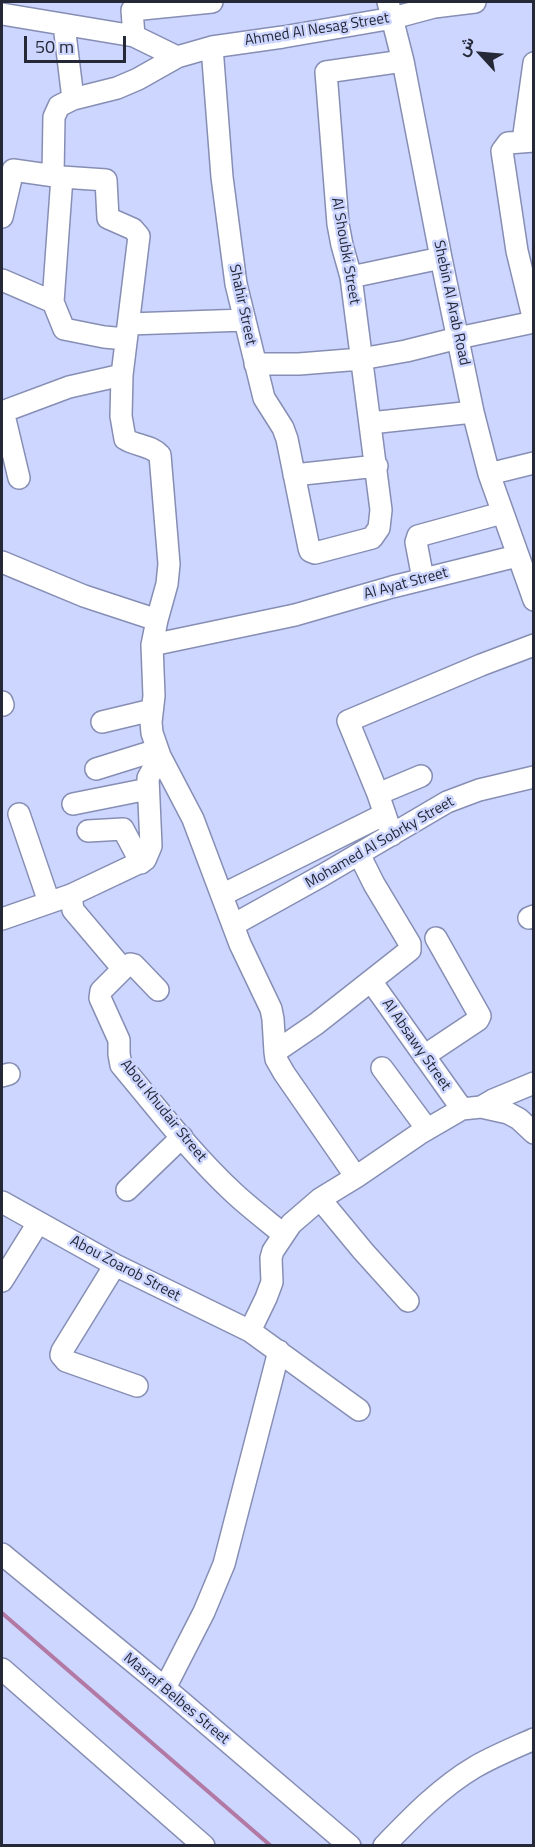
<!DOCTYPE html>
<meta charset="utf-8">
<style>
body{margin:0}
#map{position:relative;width:535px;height:1847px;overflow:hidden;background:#cdd6ff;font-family:"Titillium Web",Vazirmatn,sans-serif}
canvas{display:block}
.frame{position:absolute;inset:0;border:3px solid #252837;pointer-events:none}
.north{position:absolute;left:451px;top:24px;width:60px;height:60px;-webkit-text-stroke:4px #cdd6ff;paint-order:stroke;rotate:296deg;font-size:16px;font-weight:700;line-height:24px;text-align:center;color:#252837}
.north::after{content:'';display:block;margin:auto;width:21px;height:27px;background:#252837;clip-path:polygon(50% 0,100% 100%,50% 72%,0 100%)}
.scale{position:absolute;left:24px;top:36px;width:102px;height:27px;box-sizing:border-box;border:3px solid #252837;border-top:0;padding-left:8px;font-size:18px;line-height:21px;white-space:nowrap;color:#252837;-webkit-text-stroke:4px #cdd6ff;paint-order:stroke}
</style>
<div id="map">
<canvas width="535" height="1847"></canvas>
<div class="frame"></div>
<div class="north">ش</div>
<div class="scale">50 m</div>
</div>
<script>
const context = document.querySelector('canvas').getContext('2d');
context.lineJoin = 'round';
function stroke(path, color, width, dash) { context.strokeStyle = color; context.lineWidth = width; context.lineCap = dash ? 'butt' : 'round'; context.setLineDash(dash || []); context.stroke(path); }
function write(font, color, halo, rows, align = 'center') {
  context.font = font + ' "Titillium Web",sans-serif'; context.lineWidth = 5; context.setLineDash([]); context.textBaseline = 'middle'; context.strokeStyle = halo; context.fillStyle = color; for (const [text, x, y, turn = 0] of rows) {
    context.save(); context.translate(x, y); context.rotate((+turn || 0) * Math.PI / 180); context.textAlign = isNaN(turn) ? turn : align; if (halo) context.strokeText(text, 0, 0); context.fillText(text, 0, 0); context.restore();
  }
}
stroke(new Path2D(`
 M2,1613L271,1846`), '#b279a4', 4);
const minor = new Path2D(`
 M388,2L403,61L441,258L473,412L489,474L534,600
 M2,14L134,36L177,57
 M64,25L73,99
 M134,36L132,10L212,2
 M212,47L222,177L236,284L264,398L283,428L287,439L309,548L310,551L315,553L372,538L379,528L381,510L351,277L342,245L338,224L326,72L403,61
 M523,141L534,63
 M534,141L508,143L502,151L517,251L534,321
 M53,175L54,117L59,106L73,99L117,88L138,79L177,57L212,47L283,37L393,18L434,7L475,2
 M62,177L53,302L64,329L104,337L126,339
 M2,217L13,170L62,177L106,180L108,218L133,229L139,236L122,375L121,416L125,439C136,446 151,445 160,455L169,564L167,584L157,620L152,645L154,696L151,722L152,733L160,756L193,819L240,944L271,1009L273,1019L275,1052L276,1059L284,1073L356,1177
 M351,277L441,258
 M2,280L53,302
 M129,324L245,320
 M255,364H299L361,359L406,351L458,338L534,322
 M3,411L19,478
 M2,412L69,387L122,375
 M370,423L473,412
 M489,474L534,463
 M294,475L377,466
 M2,562L84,596L157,620
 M423,579L416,542L418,536L502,513
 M152,645L295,615L392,587L517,556
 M2,702L3,705
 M102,722L152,710
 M96,769L157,750
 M378,794L421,776
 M73,804L148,789
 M19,814L49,902
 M88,831L123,829L141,863
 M392,835L378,794L348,721L481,665L534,645
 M71,895L73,910L123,969
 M222,895L385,814
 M529,918L534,916
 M2,919L71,895L145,860L151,846L148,778L160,756
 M233,925L323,875L447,802L479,790L534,777
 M371,981L462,1109
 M158,990L134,965L130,964L123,969L101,991L100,998L119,1040V1054L121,1065C157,1108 192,1154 234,1193C249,1207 266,1220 283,1234
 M275,1052L316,1024L410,950V944L374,884L359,854
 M424,1056L478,1020L480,1016L436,938
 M382,1068L427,1129
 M2,1076L9,1074
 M481,1107L493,1100L534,1083
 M127,1190L182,1137
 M320,1199L363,1251L408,1301
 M2,1202L115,1265L250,1331L359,1410
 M115,1265L62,1351L61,1355L66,1361L137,1386
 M2,1281L38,1223
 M250,1331L266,1298L272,1282L271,1258L273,1251L291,1224L320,1199L356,1177L419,1134L462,1109L481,1107L508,1113L519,1119L534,1133
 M2,1554L165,1688L350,1846
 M2,1669L204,1846
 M165,1688L204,1612L224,1564L279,1351
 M384,1846C412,1817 441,1787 475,1767C494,1756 514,1748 534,1739`);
stroke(minor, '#868eb4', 24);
stroke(minor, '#fff', 21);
write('15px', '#252837', '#cdd6ff', [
 ["Ahmed Al Nesag Street",317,30,-9],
 ["Al Shoubki Street",345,251,80],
 ["Shebin Al Arab Road",451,303,78],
 ["Shahir Street",242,305,78],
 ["Al Ayat Street",406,584,-15],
 ["Mohamed Al Sobrky Street",380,843,-30],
 ["Al Absawy Street",416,1045,55],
 ["Abou Khudair Street",163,1111,51],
 ["Abou Zoarob Street",125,1269,28],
 ["Masraf Belbes Street",176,1699,40]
]);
</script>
